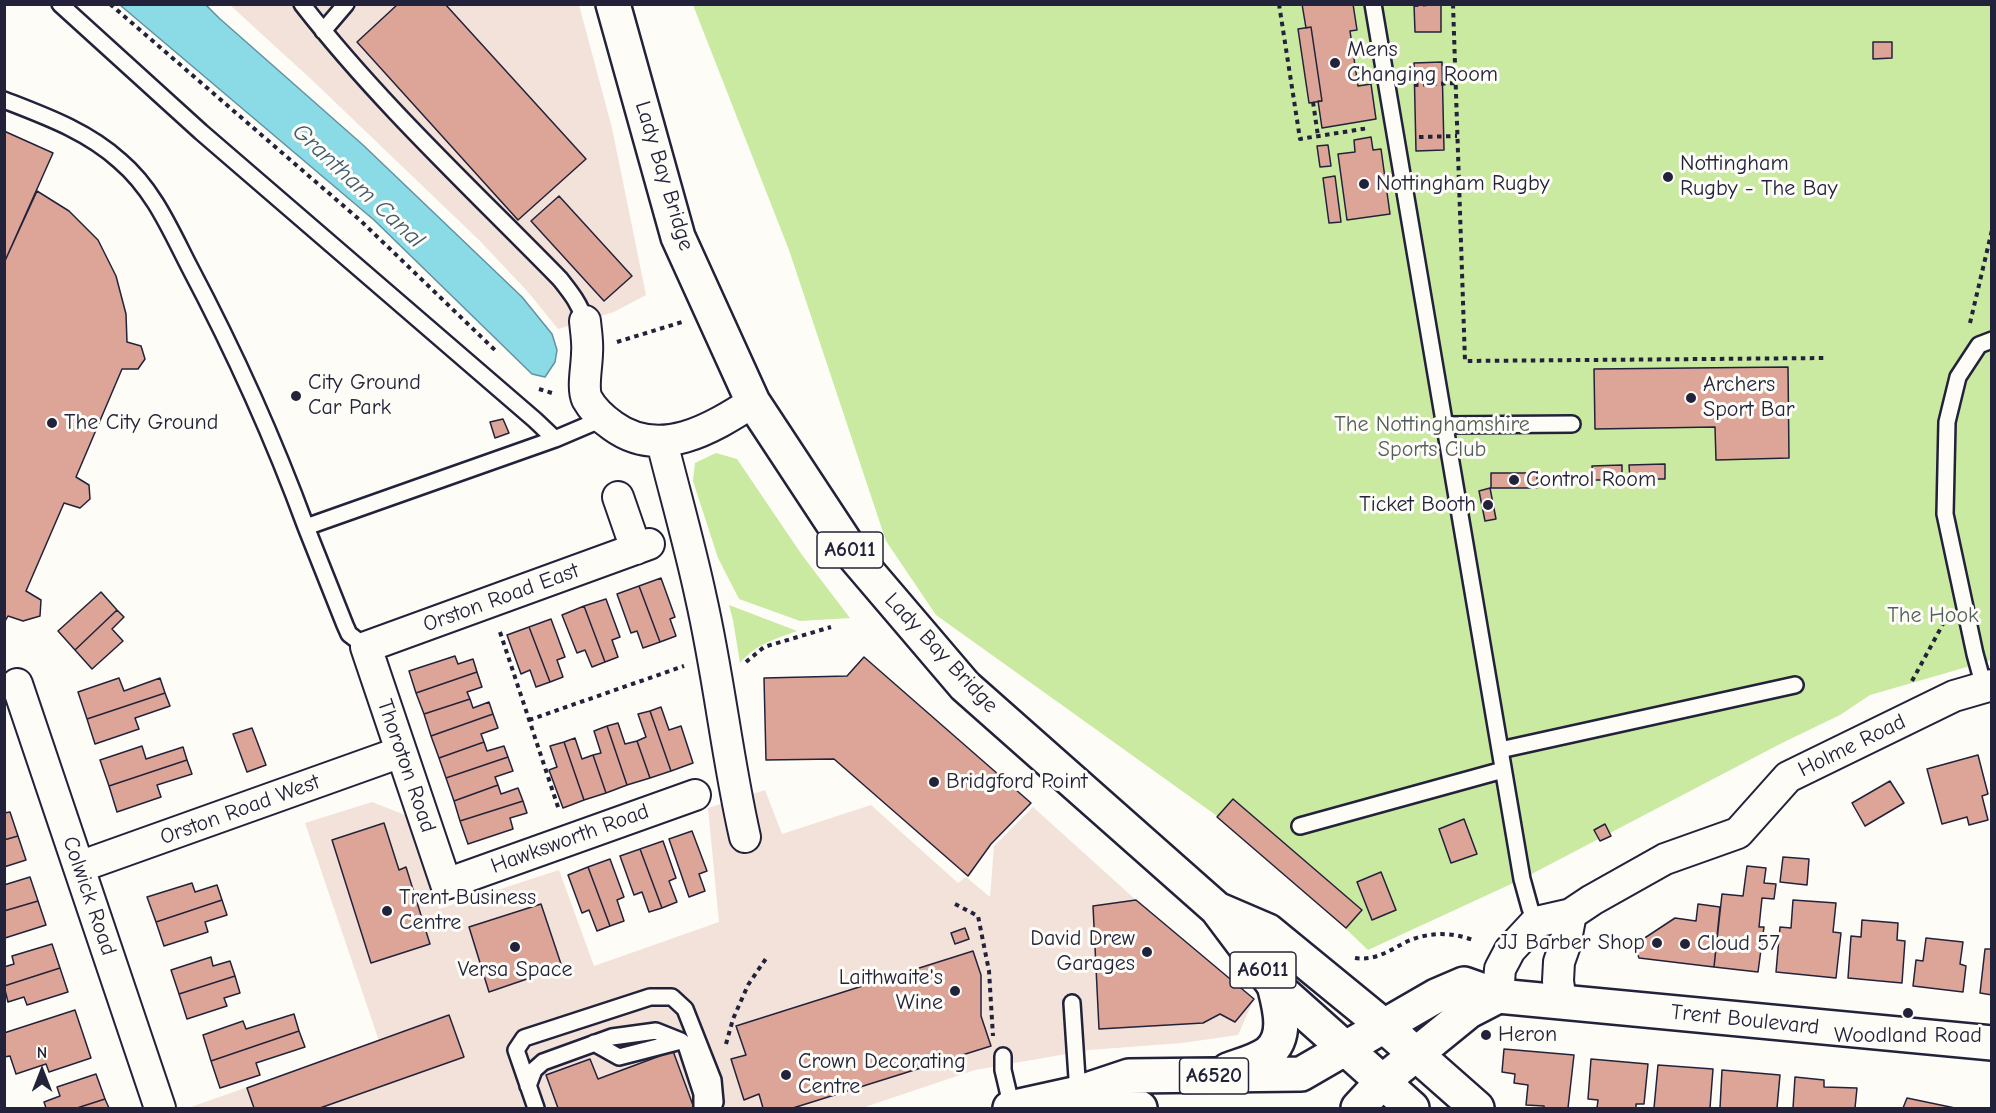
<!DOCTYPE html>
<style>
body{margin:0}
#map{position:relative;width:1996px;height:1113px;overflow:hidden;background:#fdfcf7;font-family:"Comic Neue",sans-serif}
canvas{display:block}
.frame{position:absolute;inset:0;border:6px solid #22223b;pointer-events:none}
.north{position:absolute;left:12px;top:1041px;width:60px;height:60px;-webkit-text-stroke:4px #fdfcf7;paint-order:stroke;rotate:0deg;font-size:16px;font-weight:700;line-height:24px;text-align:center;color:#22223b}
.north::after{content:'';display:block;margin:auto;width:21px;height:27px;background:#22223b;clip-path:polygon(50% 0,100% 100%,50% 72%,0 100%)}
</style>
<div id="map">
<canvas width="1996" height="1113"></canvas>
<div class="frame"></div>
<div class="north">N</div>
</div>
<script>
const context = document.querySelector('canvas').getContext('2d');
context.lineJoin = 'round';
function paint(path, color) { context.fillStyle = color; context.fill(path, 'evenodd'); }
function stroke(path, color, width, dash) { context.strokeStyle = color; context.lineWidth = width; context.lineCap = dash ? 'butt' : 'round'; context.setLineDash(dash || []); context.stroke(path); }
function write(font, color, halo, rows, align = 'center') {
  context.font = font + ' "Comic Neue",sans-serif'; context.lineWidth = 6; context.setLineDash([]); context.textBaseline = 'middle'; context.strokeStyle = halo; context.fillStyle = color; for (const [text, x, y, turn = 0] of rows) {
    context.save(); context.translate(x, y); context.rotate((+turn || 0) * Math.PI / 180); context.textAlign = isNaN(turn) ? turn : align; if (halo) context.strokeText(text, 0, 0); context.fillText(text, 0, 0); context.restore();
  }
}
paint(new Path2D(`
 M230,5H579L612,128L646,295L614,312L558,329L528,292L480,241L313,81Z
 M765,790L782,834L871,805L958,883L966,877L990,897L994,846L1033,807L1136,900L1254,999L1238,1035L1182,1043L1089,1050L975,1070L862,1108H188L379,1041L305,823L372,802L413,818L439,909L559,870L594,966L719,922L708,808Z`), '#f3e2da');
paint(new Path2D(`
 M693,5H1991V660L1870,695L1840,715L1782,743L1522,879L1368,950L1259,846L936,615L886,541L789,250Z
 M716,453L737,459L802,555L850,618L800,621L739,599L718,558L693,481L695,463Z
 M729,605L797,631C775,639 756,644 740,663L733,620Z`), '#cae9a1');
const water = new Path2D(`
 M120,5H206L219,18L363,145L522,297L552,334L557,350L555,362L545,377L532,374L374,220Z`);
paint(water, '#8bdbe7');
stroke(water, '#6191a2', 1.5);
const building = new Path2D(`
 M398,4H445L586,159L518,220L357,42Z
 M1302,4H1353L1357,30L1350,31L1358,86L1371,84L1376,119L1322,128L1318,101H1322L1311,27L1306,28Z
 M1441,4V32H1415L1414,4Z
 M1311,27L1322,101L1309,103L1298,29Z
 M1873,42H1892V58L1873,59Z
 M1442,62L1444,150L1416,151L1414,63Z
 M4,131L53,153L4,263Z
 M1371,137L1373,150L1381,149L1390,214L1347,220L1338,154L1355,152L1354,140Z
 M1328,145L1331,166L1320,167L1317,146Z
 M1335,176L1341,222L1329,223L1323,178Z
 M37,191L69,211L98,240L116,276L126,314L127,342L141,346L145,359L138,369H122L76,477L89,485L90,499L80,508L64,503L26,591L41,600L40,616L23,621L8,616L4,623V263Z
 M559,196L632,276L604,301L531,221Z
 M1788,367L1789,458L1716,460L1715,427L1595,429L1594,369Z
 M503,419L509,433L495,438L490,422Z
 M1665,464V479H1630L1629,465Z
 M1622,465V480H1593L1592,466Z
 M1491,473H1537V488H1491Z
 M1490,488L1496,519L1485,521L1479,491Z
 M661,578L675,617L670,619L676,636L660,642L639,586Z
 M639,586L660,642L643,648L637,631L631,633L617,594Z
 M101,592L117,610L75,650L58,631Z
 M606,599L620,637L612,640L618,657L605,662L584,606Z
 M584,606L605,662L592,667L585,650L577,653L562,615Z
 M117,610L124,617L112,629L123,641L92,669L75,650Z
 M551,619L565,657L557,660L563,677L550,682L529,627Z
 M529,627L550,682L536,687L530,670L521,674L507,635Z
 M455,656L458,664L473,659L477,672L416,693L409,671Z
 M864,657L1031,803L991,844L968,876L834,759L766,760L764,678L847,676Z
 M477,672L482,687L467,692L470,699L424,714L416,693Z
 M119,678L124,691L160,678L165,693L87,719L78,692Z
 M165,693L170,706L135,718L139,729L95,744L87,719Z
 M470,699L473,708L489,702L493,714L431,736L424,714Z
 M661,707L669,730L681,726L693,763L671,771L650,711Z
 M650,711L671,771L650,778L637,741L646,737L638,714Z
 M493,714L498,728L481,734L484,742L439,758L431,736Z
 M618,723L625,744L637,741L650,778L627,785L607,726Z
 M607,726L627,785L606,793L593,755L601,753L594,731Z
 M252,728L266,765L247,772L233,734Z
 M575,738L582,759L593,755L606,793L584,800L564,742Z
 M484,742L487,751L504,746L508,757L446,778L439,758Z
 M564,742L584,800L563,808L549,770L557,767L550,746Z
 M142,746L146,759L183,747L187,760L109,786L100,760Z
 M1978,755L1988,794L1982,796L1988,820L1969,825L1967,817L1942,824L1927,769Z
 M508,757L513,771L495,777L498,785L454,801L446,778Z
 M187,760L192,774L157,785L161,797L117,812L109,786Z
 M1890,781L1904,803L1865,826L1852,803Z
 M498,785L501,794L518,788L523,801L460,821L454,801Z
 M1233,799L1362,910L1346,928L1217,817Z
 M523,801L527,813L510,818L513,829L468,844L460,821Z
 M10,812L18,836L4,840V813Z
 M1464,819L1477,854L1451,863L1439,829Z
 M384,823L399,870L406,867L430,944L371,963L332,840Z
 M1605,824L1611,836L1600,841L1594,830Z
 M692,831L707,871L699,874L705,891L689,897L669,839Z
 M18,836L26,860L4,867V840Z
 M663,841L676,878L669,881L677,902L662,908L640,849Z
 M640,849L662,908L649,912L642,892L634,895L620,856Z
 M1783,857L1809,859L1807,885L1780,882Z
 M610,859L624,897L617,900L624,921L610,926L588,867Z
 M1747,866L1766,868L1764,883L1776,884L1774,899L1762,898L1759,927H1764L1758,972L1714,967L1722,894L1743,896Z
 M588,867L610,926L597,931L589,910L582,913L568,875Z
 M1381,872L1396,910L1372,920L1357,882Z
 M30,877L38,901L4,911V885Z
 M192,883L195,892L217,885L222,900L156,922L147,897Z
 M222,900L227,915L205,922L208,932L164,946L156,922Z
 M1136,900L1254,999L1235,1022L1220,1014L1203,1023L1099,1029L1093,906Z
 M1793,900L1836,903L1833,932L1841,933L1836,978L1776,972L1780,927L1791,928Z
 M38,901L46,925L5,938L4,911Z
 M541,904L562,967L489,992L469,927Z
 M1698,904L1720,907L1714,967L1639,958L1634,945L1675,918L1696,921Z
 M1862,920L1898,923L1897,940L1905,941L1902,983L1848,978L1851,936L1861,937Z
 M965,928L969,939L955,944L951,933Z
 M1926,938L1963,942L1960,964L1966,966L1963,992L1913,986L1916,960L1923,961Z
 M52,944L60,968L4,986V967L14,964L12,956Z
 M1985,949H1992V995L1980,993Z
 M973,951L981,975V1016L991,1046L793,1108H763L759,1094L744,1100L731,1059L746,1055L736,1026Z
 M211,957L213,966L230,961L235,976L179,994L171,970Z
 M60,968L68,992L27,1005L24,997L8,1002L4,986Z
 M235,976L240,993L224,998L227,1006L187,1019L179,994Z
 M75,1010L91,1058L49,1072L46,1064L16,1074L10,1056L4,1057V1033Z
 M294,1014L299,1031L211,1061L203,1035L243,1021L246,1029Z
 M449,1015L464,1057L320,1108H254L247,1088Z
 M299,1031L305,1047L256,1063L260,1075L220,1088L211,1061Z
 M1504,1049L1574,1055L1568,1108H1544V1106L1526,1105L1528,1085L1514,1083L1515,1074L1502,1072Z
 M673,1051L694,1108H558L546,1075L590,1059L598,1079Z
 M1591,1059L1648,1064L1644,1104H1636V1108H1597L1598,1100L1588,1099Z
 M1658,1065L1713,1069L1710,1108H1654Z
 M1722,1070L1780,1075L1777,1108H1720Z
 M96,1074L105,1099L77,1108H46L44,1102L60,1096L57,1087Z
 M1795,1077L1824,1080V1087L1857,1088L1855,1108H1793Z
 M1907,1098L1955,1108H1903Z
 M105,1099L109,1108H77Z`);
paint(building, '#dda597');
stroke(building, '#22223b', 1.5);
const service = new Path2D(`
 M60,4L201,132L535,420L555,439
 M302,4C379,103 473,190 560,279C571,293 580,304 585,321
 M1373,4L1522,879L1530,908L1536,922
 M323,31L346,4
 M4,100C45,116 87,131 120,161C153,189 170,229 189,266C234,351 273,437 306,527L555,439L602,419
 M1445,425L1572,424
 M306,527L345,625L349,634L366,647
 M1984,687L1975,654L1945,514L1947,422L1958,377L1979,345L1992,340
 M1500,750L1795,685
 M1300,826L1503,770
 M1072,1003L1078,1093
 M594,1043L619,1057L681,1041L686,1045L702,1094V1108
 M1003,1056V1070L1012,1108
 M528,1086L534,1070L543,1062L612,1037L656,1031L681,1041
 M536,1108L516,1050L524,1038L650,997H672L685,1009L713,1080L715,1102L713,1108`);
const minor = new Path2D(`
 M585,321C586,332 588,343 587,353C587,366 582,388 587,399C593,410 603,419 613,426C660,460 711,429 753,402
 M662,442C675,494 690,546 701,598C719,677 727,758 745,837
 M618,497L636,549
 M649,544L366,647L446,884L695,795
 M17,684L160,1108
 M79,867L401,752
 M1498,996L1500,969L1510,950L1536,922L1571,914L1592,900L1665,859L1738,833L1788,777L1954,696L1992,685
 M1561,1002L1558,981L1559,962L1565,945L1571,914`);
const tertiary = new Path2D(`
 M1384,1026L1436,996L1464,984L1498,996L1992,1043
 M1358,1108L1383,1081L1469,1011L1498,996`);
const primary = new Path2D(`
 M1228,1070C1241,1065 1257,1061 1268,1053C1289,1037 1279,1005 1274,985
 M1078,1093L1140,1108
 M1010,1108L1078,1093L1129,1076L1301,1074L1384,1026`);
const trunk = new Path2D(`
 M613,4L678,237L753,402L855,557L965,686L1217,909L1274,985L1412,1108
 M1219,910L1268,931L1384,1026L1477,1108`);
stroke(service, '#22223b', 20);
stroke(minor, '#22223b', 34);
stroke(tertiary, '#22223b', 38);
stroke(primary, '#22223b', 38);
stroke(trunk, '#22223b', 38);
stroke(new Path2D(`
 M110,4L361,221L498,353
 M1279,4L1300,139L1369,128
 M1453,4L1465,361L1826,358
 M1414,5L1429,4
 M1414,85L1455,83
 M1313,102L1318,136
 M1419,137L1457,136
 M1428,184L1460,183
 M1970,323L1992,230
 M617,342L682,322
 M539,389L555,394
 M500,632L559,810
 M746,662L764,647L831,627
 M1912,681L1943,624
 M529,720L684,666
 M955,904L978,916L989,971L993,1036
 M1355,958C1376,961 1390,950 1408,941C1429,932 1451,932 1473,940
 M726,1044L733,1019L748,985L767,957`), '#22223b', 4, [4.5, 4.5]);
stroke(service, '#fdfcf7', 15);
stroke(minor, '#fdfcf7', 30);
stroke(tertiary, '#fdfcf7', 33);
stroke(primary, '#fdfcf7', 33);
stroke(trunk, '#fdfcf7', 33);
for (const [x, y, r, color] of [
 [1335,63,6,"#22223b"],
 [1668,177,6,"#22223b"],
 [1364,184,6,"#22223b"],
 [296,396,6,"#22223b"],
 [1691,398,6,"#22223b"],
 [52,423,6,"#22223b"],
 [1514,480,6,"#22223b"],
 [1488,505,6,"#22223b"],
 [934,782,6,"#22223b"],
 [387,911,6,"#22223b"],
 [1657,943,6,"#22223b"],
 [1685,944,6,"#22223b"],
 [515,947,6,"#22223b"],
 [1147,952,6,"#22223b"],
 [955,991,6,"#22223b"],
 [1908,1013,6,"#22223b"],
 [1486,1035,6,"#22223b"],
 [786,1075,6,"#22223b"]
]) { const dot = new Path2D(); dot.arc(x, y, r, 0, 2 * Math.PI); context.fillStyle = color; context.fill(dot); stroke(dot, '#fdfcf7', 2); }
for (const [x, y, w] of [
 [850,550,66],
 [1263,970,66],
 [1214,1076,69]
]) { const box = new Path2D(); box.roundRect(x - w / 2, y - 18, w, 36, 4.5); context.fillStyle = '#fdfcf7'; context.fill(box); stroke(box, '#22223b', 1.5); }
write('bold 21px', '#22223b', null, [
 ["A6011",850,550],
 ["A6011",1263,970],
 ["A6520",1214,1076]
]);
write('22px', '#22223b', '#fdfcf7', [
 ["Mens",1347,50],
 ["Changing Room",1347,75],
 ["Nottingham",1680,164],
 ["Rugby - The Bay",1680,189],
 ["Nottingham Rugby",1376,184],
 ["City Ground",308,383],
 ["Car Park",308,408],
 ["Archers",1703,385],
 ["Sport Bar",1703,410],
 ["The City Ground",64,423],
 ["Control Room",1526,480],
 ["Ticket Booth",1476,505,"right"],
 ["Bridgford Point",946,782],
 ["Trent Business",399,898],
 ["Centre",399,923],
 ["David Drew",1135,939,"right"],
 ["Garages",1135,964,"right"],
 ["JJ Barber Shop",1645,943,"right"],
 ["Cloud 57",1697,944],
 ["Versa Space",515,970,"center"],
 ["Laithwaite's",943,978,"right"],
 ["Wine",943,1003,"right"],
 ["Heron",1498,1035],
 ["Woodland Road",1908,1036,"center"],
 ["Crown Decorating",798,1062],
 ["Centre",798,1087]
], 'left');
write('22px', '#22223b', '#fdfcf7', [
 ["Lady Bay Bridge",664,176,73],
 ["Orston Road East",501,598,-20],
 ["Lady Bay Bridge",941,653,47],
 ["Holme Road",1852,746,-26],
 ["Thoroton Road",406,766,71],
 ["Orston Road West",240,810,-20],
 ["Hawksworth Road",570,839,-20],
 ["Colwick Road",89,896,71],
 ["Trent Boulevard",1745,1020,6]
]);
write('22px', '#545e5a', '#fdfcf7', [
 ["The Nottinghamshire",1432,425],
 ["Sports Club",1432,450],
 ["The Hook",1933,616]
]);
write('italic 24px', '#425a6f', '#fdfcf7', [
 ["Grantham Canal",358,186,43]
]);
</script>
